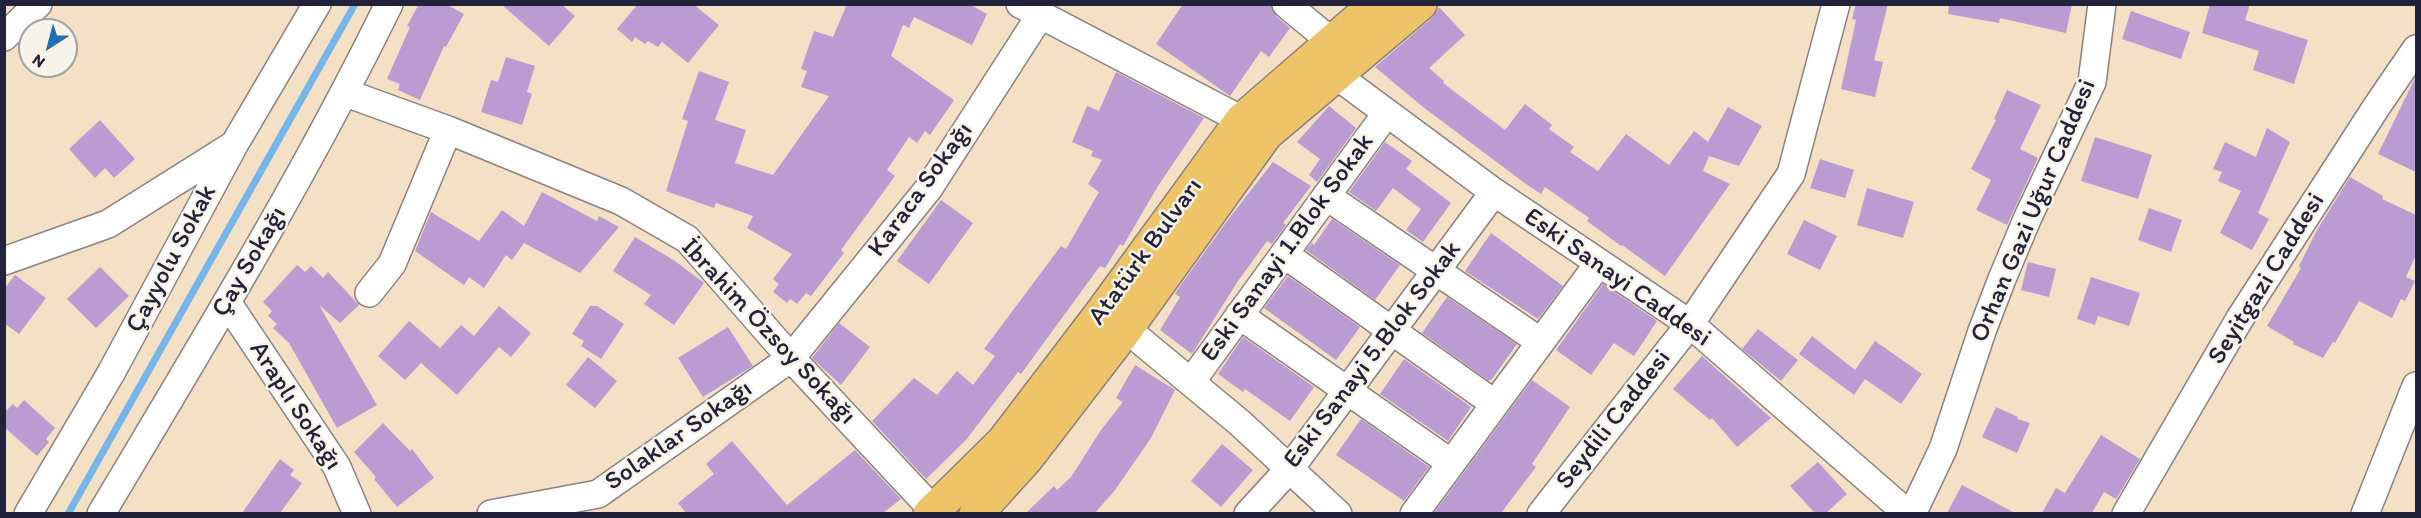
<!DOCTYPE html>
<meta charset="utf-8">
<style>
body{margin:0}
#map{position:relative;width:2421px;height:518px;overflow:hidden;background:#f4e0c5;font-family:Itim,sans-serif}
canvas{display:block}
.frame{position:absolute;inset:0;border:6px solid #22223b;pointer-events:none}
.north{position:absolute;left:18px;top:18px;width:60px;height:60px;box-sizing:border-box;background:#f7f3e8;border:2px solid #a29fa3;border-radius:50%;rotate:216deg;font-size:16px;font-weight:700;line-height:24px;text-align:center;color:#22223b}
.north::after{content:'';display:block;margin:auto;width:21px;height:27px;background:#1f6fb2;clip-path:polygon(50% 0,100% 100%,50% 72%,0 100%)}
</style>
<div id="map">
<canvas width="2421" height="518"></canvas>
<div class="frame"></div>
<div class="north">N</div>
</div>
<script>
const context = document.querySelector('canvas').getContext('2d');
context.lineJoin = 'round';
function stroke(path, color, width, dash) { context.strokeStyle = color; context.lineWidth = width; context.lineCap = dash ? 'butt' : 'round'; context.setLineDash(dash || []); context.stroke(path); }
function paint(path, color) { context.fillStyle = color; context.fill(path, 'evenodd'); }
function write(font, color, halo, rows, align = 'center') {
  context.font = font + ' Itim,sans-serif'; context.lineWidth = 5; context.setLineDash([]); context.textBaseline = 'middle'; context.strokeStyle = halo; context.fillStyle = color; for (const [text, x, y, turn = 0] of rows) {
    context.save(); context.translate(x, y); context.rotate((+turn || 0) * Math.PI / 180); context.textAlign = isNaN(turn) ? turn : align; if (halo) context.strokeText(text, 0, 0); context.fillText(text, 0, 0); context.restore();
  }
}
stroke(new Path2D(`
 M68,514L355,4`), '#75b5e9', 7);
paint(new Path2D(`
 M419,4H446L464,14L446,47L444,46L420,100L398,90L400,84L387,79L410,27L407,26Z
 M501,4H561L575,16L549,46Z
 M638,4H693L719,25L688,63L662,42L658,47L648,41L645,44L635,37L632,42L617,29Z
 M847,4H969L987,14L972,45L914,17L909,28L903,25L891,56L954,100L930,135L925,131L917,143L909,137L887,170L895,176L841,250L844,253L811,296L806,293L797,304L790,299L787,303L773,292L779,284L773,279L792,254L747,228L753,216L716,203L714,208L666,191L688,121L682,119L699,71L729,82L715,120L746,130L735,163L773,175L829,96L801,87L807,71L801,69L814,31L833,37Z
 M1183,4H1271L1276,16L1290,28L1269,57L1261,51L1230,96L1156,44Z
 M1856,4H1888L1874,60L1883,62L1875,97L1841,89L1856,20L1852,19Z
 M1949,4H2072L2066,33L2000,18L1999,23L1948,14Z
 M2210,4H2250L2245,20L2308,40L2294,84L2253,70L2259,51L2202,33Z
 M1439,7L1465,35L1429,68L1444,81L1443,83L1505,130L1525,104L1552,125L1549,129L1574,147L1570,152L1598,171L1626,134L1669,165L1694,131L1708,142L1728,107L1762,126L1739,166L1709,156L1703,171L1730,184L1665,276L1622,245L1621,246L1587,221L1589,218L1545,187L1541,194L1526,184L1423,107L1375,67L1432,18Z
 M2131,11L2190,32L2181,59L2122,39Z
 M506,57L535,66L527,92L532,94L522,125L481,112L491,80L498,82Z
 M1116,72L1204,118L1158,186L1123,246L1120,244L1105,268L1100,266L1021,374L1018,372L966,440L926,479L872,421L914,378L937,395L957,371L973,385L995,356L984,349L1061,246L1066,249L1099,192L1088,184L1102,160L1091,156L1093,151L1072,142L1087,106L1099,111Z
 M2416,76V172L2378,154Z
 M2007,90L2041,105L2020,149L2038,158L2007,225L1976,210L1991,180L1971,169L1996,120L1994,119Z
 M1329,106L1356,128L1317,182L1309,175L1320,159L1297,142Z
 M100,120L135,159L114,178L105,168L95,178L69,149Z
 M2267,128L2290,142L2258,213L2269,219L2252,250L2220,233L2241,191L2218,181L2222,172L2213,169L2225,142L2256,157Z
 M2095,137L2152,155L2138,199L2081,181Z
 M1385,142L1412,161L1406,169L1451,203L1423,242L1406,230L1421,209L1393,188L1376,211L1349,192Z
 M1820,159L1854,170L1845,198L1810,188Z
 M1273,162L1311,186L1283,223L1286,225L1272,244L1267,241L1238,281L1192,354L1160,330L1180,297L1175,294L1180,286L1230,217Z
 M2350,177L2383,196L2382,199L2416,215V255L2406,277L2415,281L2405,301L2401,299L2392,318L2359,301L2335,343L2333,342L2323,358L2293,344L2294,342L2267,326L2301,268L2299,266L2317,230Z
 M1867,188L1914,202L1903,238L1857,225Z
 M542,192L597,221L599,216L619,227L580,273L524,243L512,260L506,255L484,288L469,277L464,285L415,251L431,212L479,241L502,210L524,226Z
 M941,200L973,223L929,284L897,261Z
 M2149,208L2182,220L2171,252L2138,240Z
 M1332,219L1400,265L1375,300L1306,250L1312,243L1314,245Z
 M1804,220L1837,236L1820,270L1787,254Z
 M1491,233L1563,286L1538,319L1465,271Z
 M635,237L675,261L704,283L674,325L644,304L651,295L613,271Z
 M2028,262L2056,269L2049,297L2021,290Z
 M297,265L305,272L311,266L323,278L328,272L359,305L340,323L319,305L377,405L337,428L289,343L273,328L277,324L268,316L272,311L263,302Z
 M100,267L129,296L96,328L67,299Z
 M15,275L46,298L19,334L4,323V289Z
 M1288,276L1360,327L1336,360L1264,308Z
 M2091,277L2140,293L2129,326L2098,316L2095,325L2077,319Z
 M1603,284L1657,321L1634,356L1614,343L1591,375L1556,350Z
 M1447,297L1517,344L1492,379L1489,381L1422,333Z
 M499,306L531,333L511,357L499,347L457,395L421,363L405,380L378,356L409,321L440,348L461,325L474,336Z
 M590,306H597L624,324L601,359L581,346L584,341L572,334Z
 M839,323L870,347L841,385L812,358Z
 M728,327L753,366L703,397L678,358Z
 M1758,329L1798,360L1781,381L1742,349Z
 M1812,336L1855,370L1875,341L1922,374L1901,404L1865,379L1854,395L1799,354Z
 M1243,337L1314,387L1290,421L1245,389L1243,392L1218,374Z
 M1702,356L1771,418L1737,447L1712,418L1710,420L1673,389Z
 M588,357L617,381L595,408L566,385Z
 M1404,359L1471,407L1448,441L1380,394Z
 M1135,365L1175,390L1151,438L1115,490L1095,513H1026L1054,486L1057,490L1071,477L1101,430L1123,402L1116,398Z
 M1532,380L1570,407L1532,464L1536,467L1501,513H1434Z
 M24,400L55,428L46,439L49,442L37,456L4,427V413L13,404L17,408Z
 M1996,407L2018,417L2017,419L2030,423L2017,453L1982,437Z
 M1361,419L1429,467L1404,501L1336,455Z
 M383,423L410,451L412,449L434,478L397,507L374,479L376,477L354,452Z
 M2101,435L2140,459L2116,499L2104,492L2092,513H2042L2056,488L2065,493Z
 M732,441L787,505L855,450L901,499L883,513H686L678,503L714,474L706,464Z
 M1222,444L1253,470L1221,507L1191,481Z
 M280,459L294,470L290,475L302,483L280,513H242Z
 M1818,462L1847,494L1826,513H1815L1790,486Z
 M1962,485L2015,513H1947Z`), '#ba9cd2');
const minor = new Path2D(`
 M1020,4L1242,120
 M1286,4L1332,42
 M4,37L38,4
 M1321,64L1494,192L1690,324L1908,514
 M346,93L448,130L621,201L687,239L791,358L934,511
 M1326,196L1541,342
 M1284,254L1495,404
 M4,261L108,224L232,146
 M369,293L392,264L448,130
 M227,302L337,467L357,514
 M1239,315L1451,463
 M1112,317L1240,423L1338,514
 M1191,382L1386,114
 M28,514L111,373L234,145L317,4
 M101,514C201,346 303,180 389,4
 M491,514L598,494L791,358L929,188L1041,14
 M1248,514L1291,467L1494,192
 M1414,514L1599,263
 M1541,514L1690,324L1791,174L1836,4
 M1912,514L1943,449L1982,331L2002,279L2028,217L2092,82L2102,4
 M2126,514L2239,320L2377,106L2416,49
 M2365,514L2416,386`);
const major = new Path2D(`
 M930,514L1004,441L1103,311L1242,120L1376,4
 M976,514L1026,459L1126,329L1266,134L1420,4`);
stroke(minor, '#8b8180', 30);
stroke(major, '#8b8180', 36);
stroke(minor, '#fff', 27);
stroke(major, '#efc469', 33);
write('26px', '#22223b', '#f7f3e8', [
 ["Karaca Sokağı",921,190,-54],
 ["Orhan Gazi Uğur Caddesi",2034,211,-67],
 ["Eski Sanayi 1.Blok Sokak",1288,248,-54],
 ["Atatürk Bulvarı",1146,252,-54],
 ["Çayyolu Sokak",172,259,-62],
 ["Çay Sokağı",250,262,-60],
 ["Eski Sanayi Caddesi",1617,278,35],
 ["Seyitgazi Caddesi",2267,279,-58],
 ["İbrahim Özsoy Sokağı",768,332,47],
 ["Eski Sanayi 5.Blok Sokak",1373,355,-53],
 ["Araplı Sokağı",295,406,57],
 ["Seydili Caddesi",1614,420,-52],
 ["Solaklar Sokağı",679,436,-35]
]);
</script>
